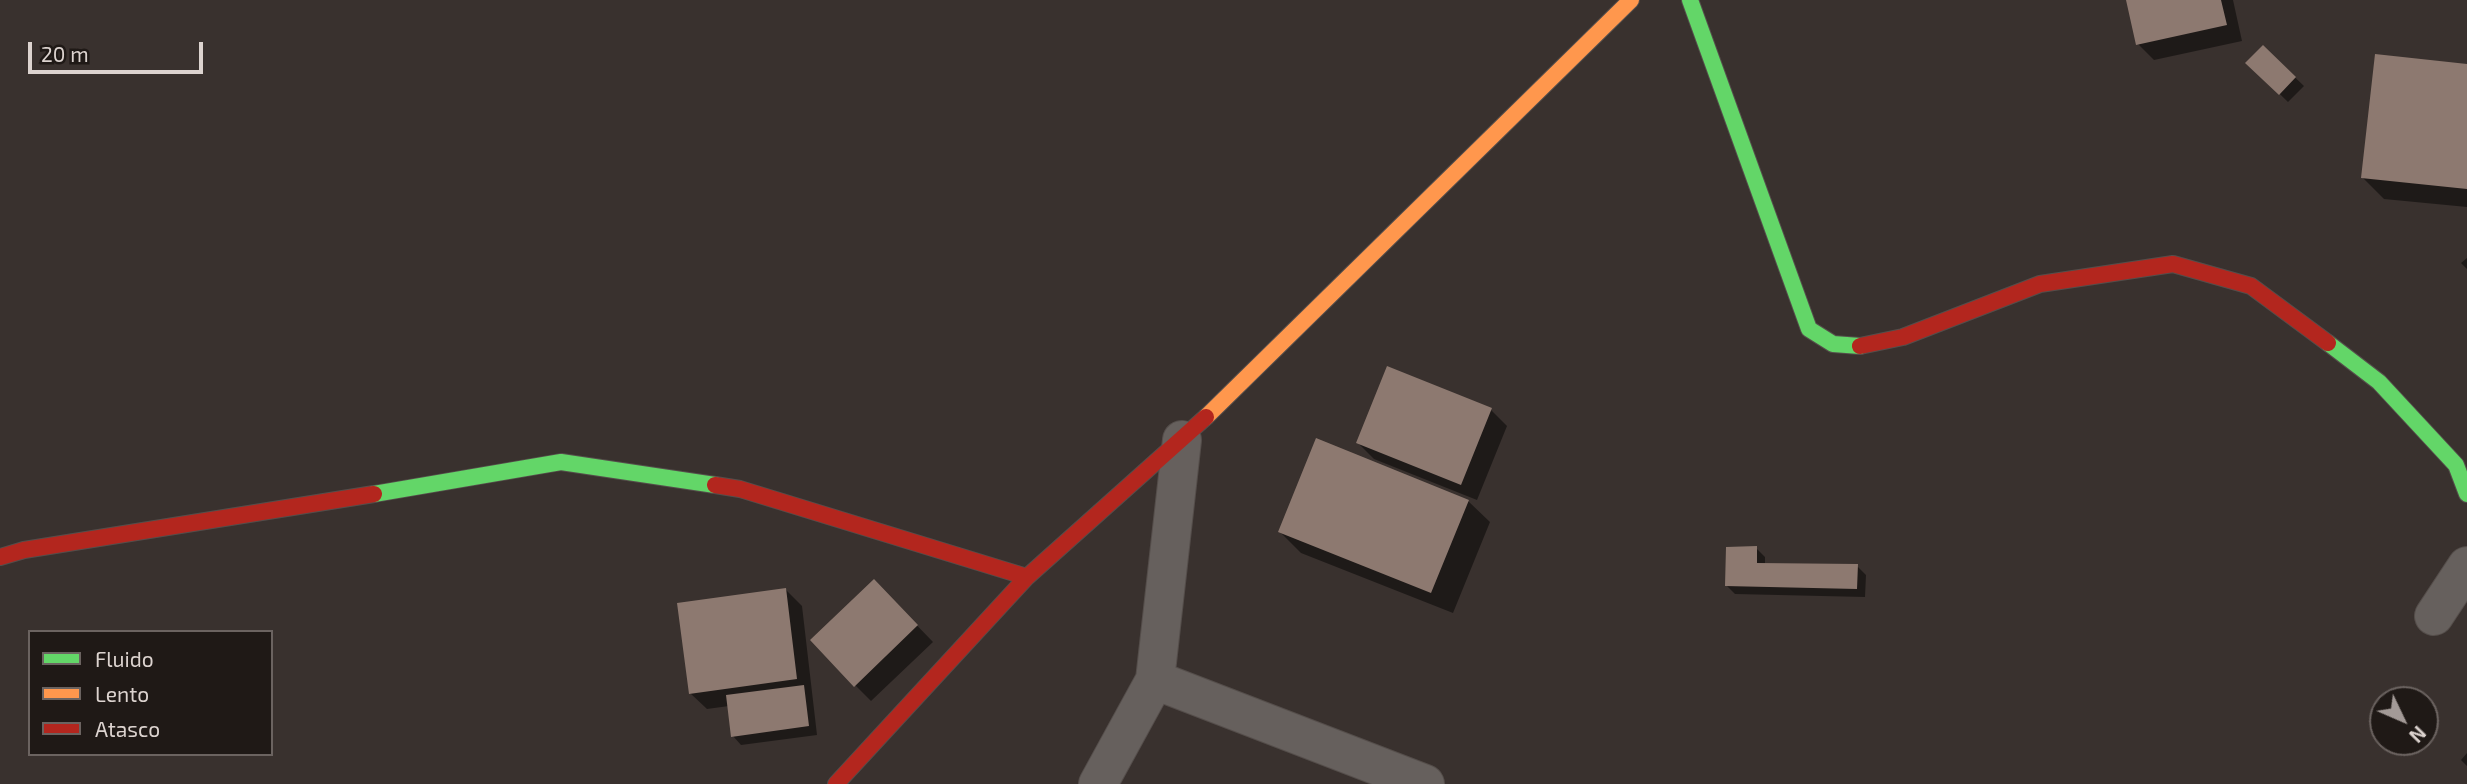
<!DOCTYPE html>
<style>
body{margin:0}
#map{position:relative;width:2467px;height:784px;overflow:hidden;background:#39312e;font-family:"Exo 2",sans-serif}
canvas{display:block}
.legend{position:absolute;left:28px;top:630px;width:245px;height:126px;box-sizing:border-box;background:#1f1916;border:2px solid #6b6360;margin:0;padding:9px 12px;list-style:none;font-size:21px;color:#dcd3cf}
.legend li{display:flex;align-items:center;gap:14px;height:35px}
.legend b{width:35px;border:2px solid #6b6360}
.north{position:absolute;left:2369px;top:686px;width:70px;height:70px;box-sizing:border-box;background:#1f1916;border:2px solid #6b6360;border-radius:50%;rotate:134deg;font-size:19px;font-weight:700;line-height:28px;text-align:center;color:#dcd3cf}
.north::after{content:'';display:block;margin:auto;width:24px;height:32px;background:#a39a97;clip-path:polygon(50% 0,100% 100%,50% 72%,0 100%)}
.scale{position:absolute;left:28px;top:42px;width:175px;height:32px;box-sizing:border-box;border:4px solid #dcd3cf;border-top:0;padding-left:9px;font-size:21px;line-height:24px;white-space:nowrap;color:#dcd3cf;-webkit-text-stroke:5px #1f1916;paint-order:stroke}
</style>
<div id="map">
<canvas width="2467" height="784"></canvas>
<ul class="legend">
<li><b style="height:9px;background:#63d668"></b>Fluido</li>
<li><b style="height:9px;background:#ff974d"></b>Lento</li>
<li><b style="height:9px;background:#b3261e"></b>Atasco</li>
</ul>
<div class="north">N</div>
<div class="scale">20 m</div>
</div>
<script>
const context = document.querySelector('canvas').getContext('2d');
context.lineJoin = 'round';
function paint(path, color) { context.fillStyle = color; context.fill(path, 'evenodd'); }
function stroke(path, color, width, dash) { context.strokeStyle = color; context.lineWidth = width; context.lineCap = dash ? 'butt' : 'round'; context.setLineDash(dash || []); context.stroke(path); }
paint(new Path2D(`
 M2128,0H2233L2242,41L2154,60L2138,44Z
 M2263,47L2304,86L2288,102L2248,63Z
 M2467,65V207L2384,199L2363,178Z
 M2467,258V269L2461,263Z
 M1491,410L1507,426L1477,500L1374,459L1358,443Z
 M1468,501L1490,522L1453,613L1301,553L1280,532Z
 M1756,548L1765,557V565L1857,566L1866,575L1865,597L1735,594L1727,586Z
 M874,581L933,642L871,701L855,685Z
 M786,590L802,606L817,735L741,745L733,736L729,706L707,709L690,693Z
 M2467,753V766L2461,760Z`), '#0007');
paint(new Path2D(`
 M2126,0H2221L2227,25L2136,45Z
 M2263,45L2296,77L2279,95L2245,63Z
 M2375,54L2467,64V189L2361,178Z
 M1387,366L1492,408L1461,485L1356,443Z
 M1316,438L1469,500L1431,593L1278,532Z
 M1757,546V563L1858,564L1857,589L1725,586L1726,547Z
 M874,579L918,625L854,687L810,640Z
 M786,588L797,679L689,694L677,603Z
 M804,685L809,726L731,737L726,695Z`), '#8d7970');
const street = new Path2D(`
 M2434,616L2467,566
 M1155,680L1425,784
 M1098,784L1155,680L1182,440`);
const fast = new Path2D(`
 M1690,0L1809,329L1833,344L1860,346
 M2328,343L2379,382L2456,465L2467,494
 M374,494L561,462L715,485`);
const slow = new Path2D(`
 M1206,417L1631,0`);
const jam = new Path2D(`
 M1860,346L1903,337L2040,284L2173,264L2251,286L2328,343
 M715,485L740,489L1027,577
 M0,557L24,550L374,494
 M836,784L1027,577L1206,417`);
stroke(street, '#554e4b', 40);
stroke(fast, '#554e4b', 18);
stroke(slow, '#554e4b', 18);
stroke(jam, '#554e4b', 18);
stroke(street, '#66605d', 38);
stroke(fast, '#63d668', 16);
stroke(slow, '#ff974d', 16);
stroke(jam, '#b3261e', 16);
</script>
